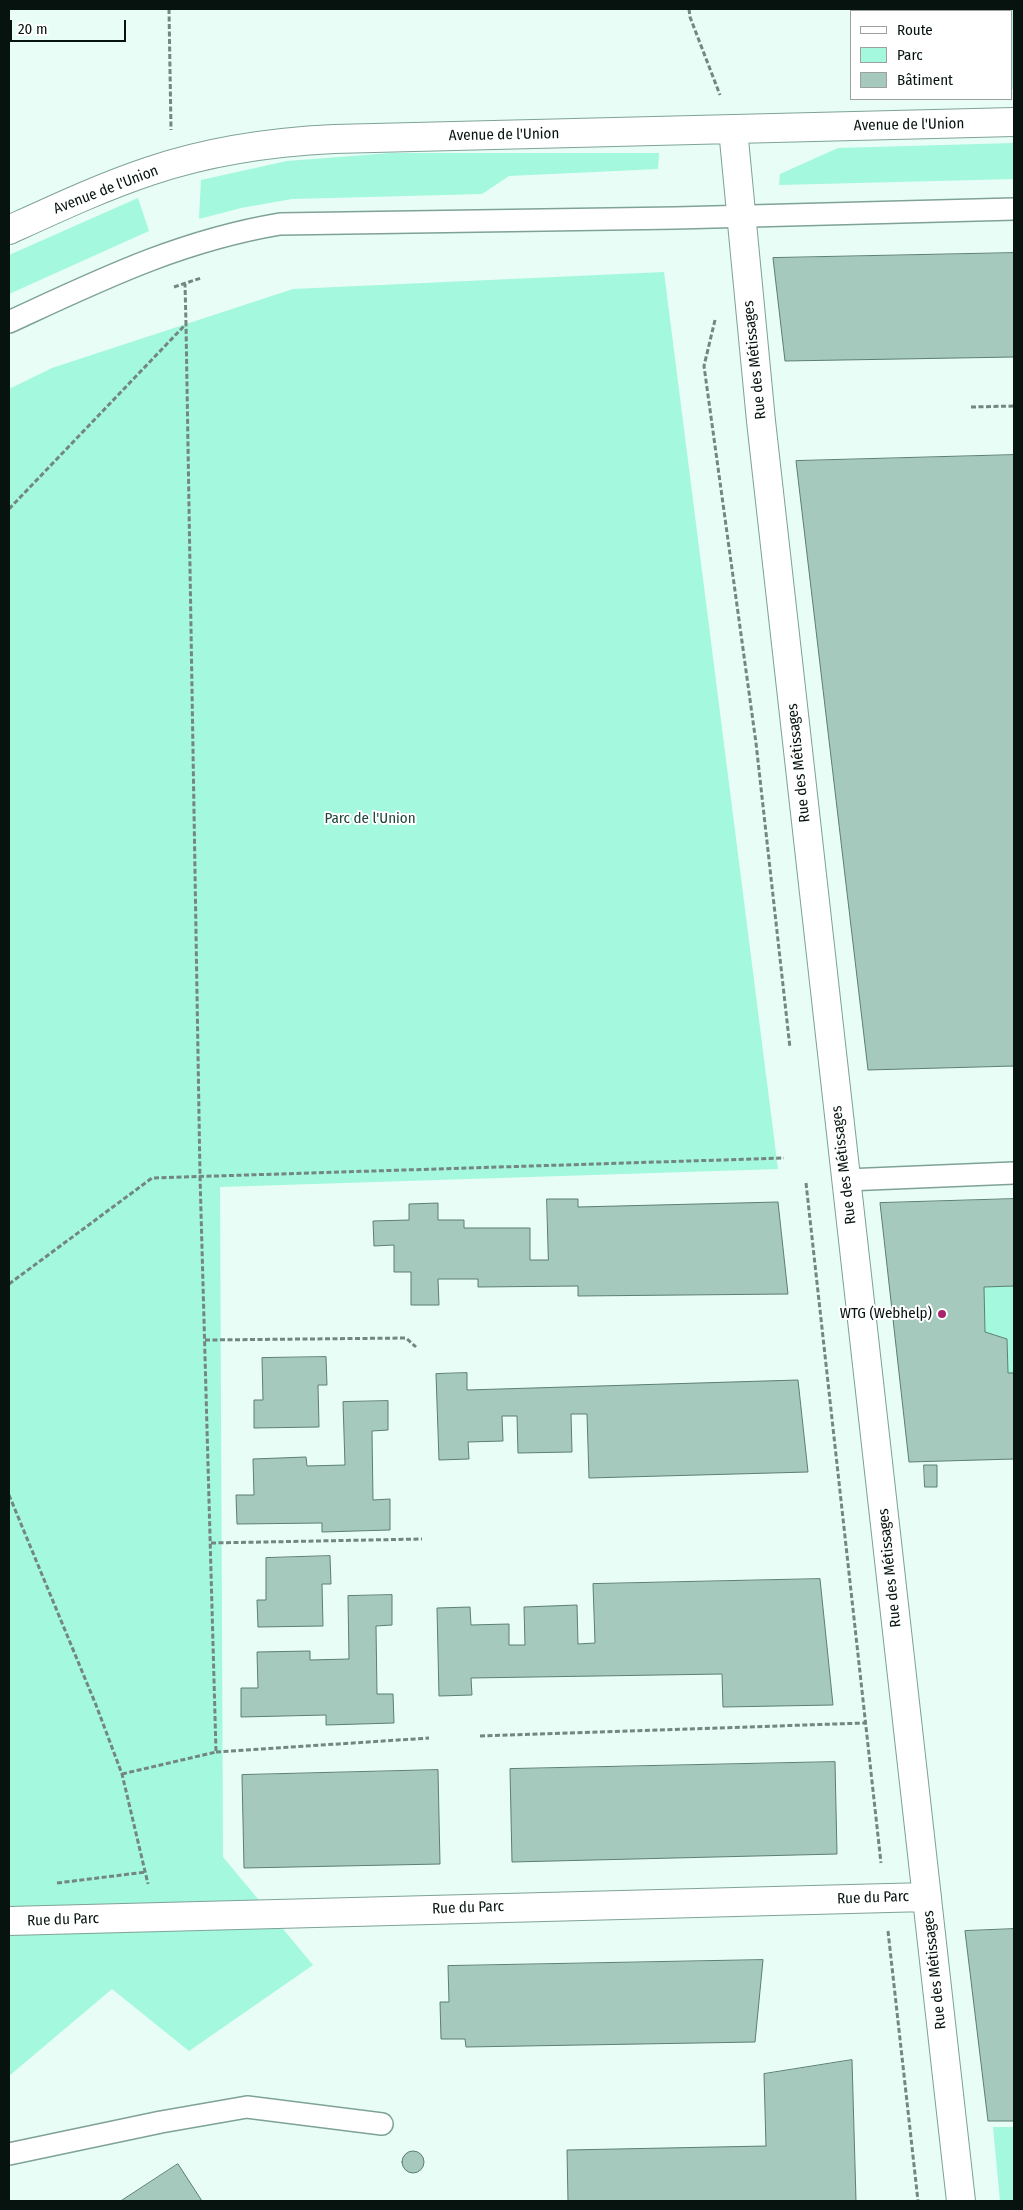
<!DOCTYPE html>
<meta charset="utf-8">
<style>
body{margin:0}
#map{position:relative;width:1023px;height:2210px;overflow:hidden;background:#e7fdf5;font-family:"Fira Sans Condensed",sans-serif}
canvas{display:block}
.frame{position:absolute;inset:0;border:10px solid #06130f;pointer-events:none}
.legend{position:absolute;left:850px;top:10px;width:162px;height:90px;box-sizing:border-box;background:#fff;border:1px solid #9ba19f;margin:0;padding:6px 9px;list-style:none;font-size:15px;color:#06130f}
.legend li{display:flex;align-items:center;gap:10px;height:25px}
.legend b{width:25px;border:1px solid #9ba19f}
.scale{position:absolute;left:10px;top:20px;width:116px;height:22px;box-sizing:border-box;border:2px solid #06130f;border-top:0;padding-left:6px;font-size:15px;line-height:18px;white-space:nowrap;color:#06130f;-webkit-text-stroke:4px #fff;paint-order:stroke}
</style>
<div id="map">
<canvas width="1023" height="2210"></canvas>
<div class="frame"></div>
<ul class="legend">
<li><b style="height:6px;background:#fff"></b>Route</li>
<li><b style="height:14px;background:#a3f8dd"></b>Parc</li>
<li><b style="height:14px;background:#a5c9bd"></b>Bâtiment</li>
</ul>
<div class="scale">20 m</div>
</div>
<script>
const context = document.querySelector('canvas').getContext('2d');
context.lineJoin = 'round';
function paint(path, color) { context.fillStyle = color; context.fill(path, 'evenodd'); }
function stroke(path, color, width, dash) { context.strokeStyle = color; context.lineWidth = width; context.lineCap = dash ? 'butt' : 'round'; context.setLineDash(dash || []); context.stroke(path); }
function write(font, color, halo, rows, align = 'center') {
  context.font = font + ' "Fira Sans Condensed",sans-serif'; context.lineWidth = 4; context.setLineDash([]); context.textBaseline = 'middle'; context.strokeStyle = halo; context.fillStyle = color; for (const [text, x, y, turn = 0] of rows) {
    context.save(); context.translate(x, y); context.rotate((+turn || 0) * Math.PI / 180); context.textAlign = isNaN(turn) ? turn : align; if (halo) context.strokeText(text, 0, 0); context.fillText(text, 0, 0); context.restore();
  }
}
paint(new Path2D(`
 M973,9H1014V89H1012V11H971Z
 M1014,143V179L779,185L780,174L838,148Z
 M391,153H659L658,169L509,176L482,194L292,199L241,208L199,219L201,180L287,161Z
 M138,198L149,231L9,294V255Z
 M664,272L778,1169L220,1187L223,1857L313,1965L189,2051L112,1989L9,2076V389L52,368L293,289Z
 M1014,1286V1373H1008L1007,1339L985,1332L984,1287Z
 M993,2127H1014V2201H1000Z`), '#a3f8dd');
const building = new Path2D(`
 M1014,253V357L785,361L773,258Z
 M1014,455V1066L868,1070L796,461Z
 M547,1199H578V1207L778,1202L788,1294L578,1296V1286L478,1287V1279H438L439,1305H411V1272H394V1245L374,1246L373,1221L409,1220V1204L438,1203V1220H464V1228H530V1260H548Z
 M1014,1199V1286L984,1287L985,1332L1007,1339L1008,1373H1014V1459L909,1462L880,1203Z
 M326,1357L327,1385H318L319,1427L254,1428V1400H263L262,1358Z
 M467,1373V1390L798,1380L808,1472L589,1478L587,1414H571L572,1452L518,1453L517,1416H502L503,1441L468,1442L469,1459L439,1460L436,1374Z
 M388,1401V1430L372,1431L373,1500L390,1499V1530L322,1532V1523L237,1524L236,1495H254L253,1459L306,1457L307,1466L345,1465L343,1402Z
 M924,1465H937V1487H925Z
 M330,1556L331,1584H322L323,1626L258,1627L257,1600H266V1558Z
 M820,1579L833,1705L723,1707L722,1674L471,1678L472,1695L439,1696L437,1608L470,1607L471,1625L509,1624V1645H525L524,1607L577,1605L578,1644L595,1643L593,1584Z
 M392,1595V1625L376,1626L377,1694H393L394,1723L326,1725V1715L241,1717V1688H258L257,1652L310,1651V1660L349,1659L348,1596Z
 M835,1762L837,1854L512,1862L510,1769Z
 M438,1770L440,1864L244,1868L242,1775Z
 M1014,1929V2121H988L965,1931Z
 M763,1960L755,2042L466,2047L465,2039H441L440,2002H449L448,1966Z
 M852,2060L856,2201H568L567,2150L766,2146L764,2074Z
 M402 2162a11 11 0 1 1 22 0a11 11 0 1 1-22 0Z
 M178,2164L202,2201H121Z`);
paint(building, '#a5c9bd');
stroke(building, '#5d7e73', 1);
const lane = new Path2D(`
 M9,322C100,280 179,241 280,224L676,218L1014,209
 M846,1180L1014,1173
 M9,2154L161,2122L247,2107L382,2124`);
const street = new Path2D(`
 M733,129L761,421L961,2201
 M9,230C55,209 102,187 150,171C209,151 271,142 334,139L1014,122
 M9,1921L927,1897`);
stroke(lane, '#7fa296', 24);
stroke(street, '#7fa296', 30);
stroke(new Path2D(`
 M169,9L171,130
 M689,9L690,17L720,95
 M174,287L201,278
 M715,320L704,366L756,743L790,1048
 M971,407L1014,406
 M9,509L186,324L185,284
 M806,1183L881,1863
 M9,1284L152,1178L784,1158
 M205,1340L406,1338L416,1347
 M9,1495L96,1705L122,1774L148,1884
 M211,1543L422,1539
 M480,1736L865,1723
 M216,1752L429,1738
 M122,1774L216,1752L200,1176L186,324
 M57,1883L146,1872
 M888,1931L918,2201`), '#748680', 3, [5, 2.5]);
stroke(lane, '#fff', 21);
stroke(street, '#fff', 28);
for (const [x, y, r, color] of [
 [942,1314,5,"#a8236d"]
]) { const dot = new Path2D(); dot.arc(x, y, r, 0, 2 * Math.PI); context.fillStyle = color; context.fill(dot); stroke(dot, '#fff', 2); }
write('15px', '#06130f', '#fff', [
 ["Avenue de l'Union",909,125,-1],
 ["Avenue de l'Union",504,135,-1],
 ["Avenue de l'Union",106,190,-21],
 ["Rue des Métissages",755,360,-96],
 ["Rue des Métissages",799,763,-96],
 ["Rue des Métissages",844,1165,-97],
 ["Rue des Métissages",890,1568,-96],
 ["Rue du Parc",873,1898,-2],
 ["Rue du Parc",468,1908,-2],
 ["Rue du Parc",63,1920,-2],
 ["Rue des Métissages",935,1970,-96]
]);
write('15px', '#1d463a', '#fff', [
 ["Parc de l'Union",370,819]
]);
write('15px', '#06130f', '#fff', [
 ["WTG (Webhelp)",932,1314]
], 'right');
</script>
